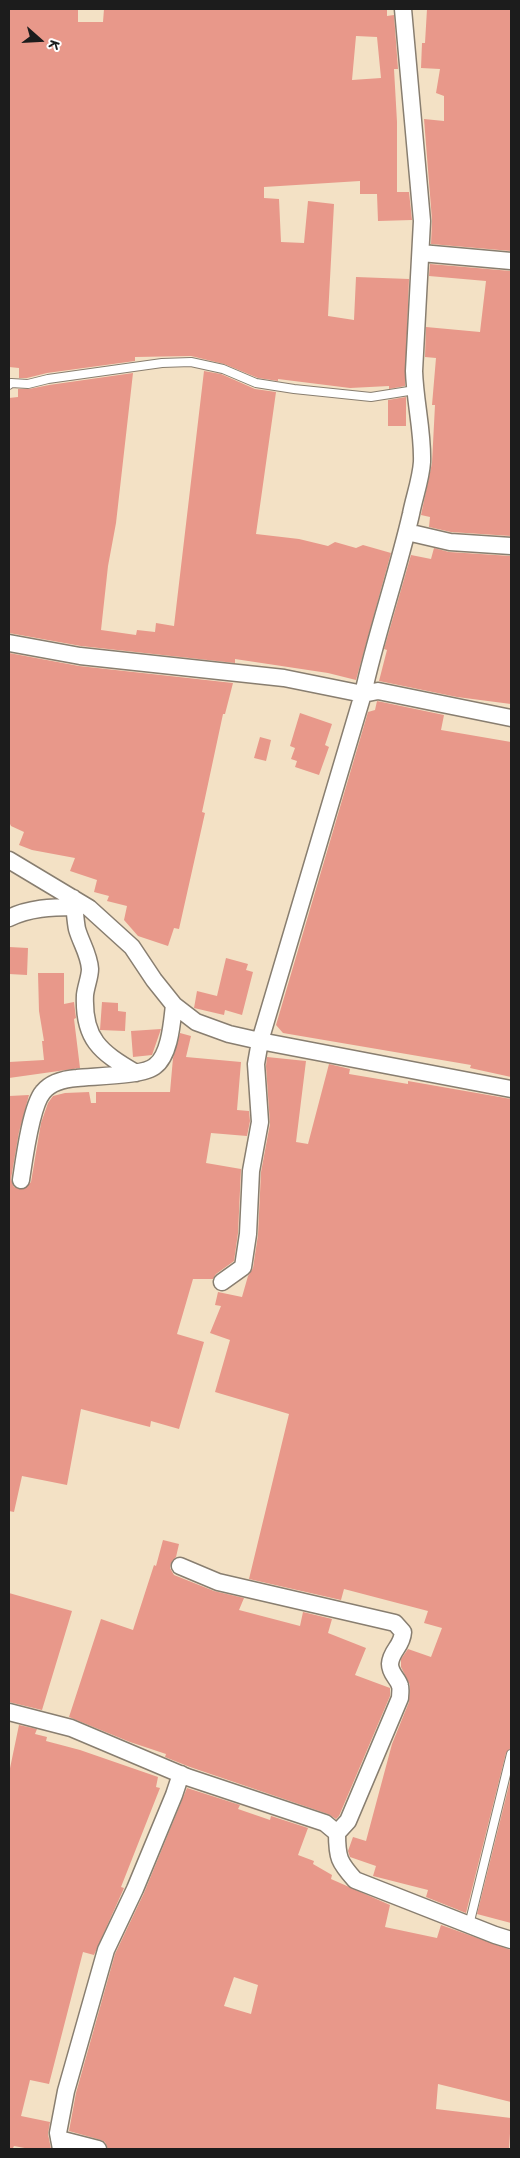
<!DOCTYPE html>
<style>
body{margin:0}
#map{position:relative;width:520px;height:2158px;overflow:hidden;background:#f3e1c5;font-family:Mali,sans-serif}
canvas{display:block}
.frame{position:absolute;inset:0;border:10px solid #1c1c1c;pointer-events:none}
.north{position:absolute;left:15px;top:15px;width:50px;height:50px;-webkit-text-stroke:4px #fff;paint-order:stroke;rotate:109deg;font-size:14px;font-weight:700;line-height:20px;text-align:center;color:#1c1c1c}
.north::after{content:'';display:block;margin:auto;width:18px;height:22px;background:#1c1c1c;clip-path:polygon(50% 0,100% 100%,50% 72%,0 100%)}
</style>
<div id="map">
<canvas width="520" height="2158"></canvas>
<div class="frame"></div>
<div class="north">K</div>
</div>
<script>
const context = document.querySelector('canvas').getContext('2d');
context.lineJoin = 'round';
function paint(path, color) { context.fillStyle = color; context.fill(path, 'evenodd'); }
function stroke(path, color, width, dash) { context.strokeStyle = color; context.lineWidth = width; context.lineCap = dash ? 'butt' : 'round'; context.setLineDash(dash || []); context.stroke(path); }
paint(new Path2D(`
 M9,9H78V22H103L104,9H387V16L394,15L398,69H394L397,122V192H409L412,220L378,221L377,194H360V181L264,187V198L279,199L281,242L304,243L308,201L334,204L328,316L354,320L356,277L409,279L405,386L389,389V386L350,388L278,379V381L258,378L224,364L191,356L135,357V361L47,373L27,378H19V368L9,367ZM356,36L377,37L381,78L352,80Z
 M427,9H511V251L431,244L432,220L424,119L444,121V96L436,93L440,69L421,68L422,43H425Z
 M430,264L511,271V536L451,532L429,527L430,517L421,515L432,463L435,405H432L436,358L425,357L426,327L480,332L486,281L429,276Z
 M204,371L221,374L255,389L276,392L256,534L299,539L328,546L335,542L356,548L363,545L391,553L356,680L328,673L235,659V663L81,646L9,633V398L18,397V389H29L49,385L133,373L116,523L108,566L101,630L136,635L137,630L155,632L156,623L174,626Z
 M406,397V426H388V400Z
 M434,548L449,552L511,556V704L457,697L379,681L387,650L384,649L411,555L431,559Z
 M9,653L79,666L233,683L225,714H223L202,812L205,813L179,929L174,928L168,946L138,936L124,920L127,906L107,901L109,896L94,892L97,880L70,871L75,858L32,850L19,845L24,832L11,826L9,822Z
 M377,701L444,715L441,730L511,742V1077L470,1068L471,1065L283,1033L276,1025L368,712L375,710Z
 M300,713L332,724L325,745L329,747L319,775L295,767L297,761L291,759L295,748L290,746Z
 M260,737L271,740L266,761L254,758Z
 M9,947L28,948L27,975L9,974Z
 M226,958L248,964L246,970L253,972L242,1015L225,1010L224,1015L194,1008L197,991L217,996Z
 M38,973H64V1004L74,1002L76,1018L74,1019L80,1068L9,1078V1062L44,1060L42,1041H44L39,1011Z
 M102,1002L118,1003V1011L126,1012L125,1031L100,1030Z
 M161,1029L152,1055L133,1057L131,1031Z
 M180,1033L191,1036L186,1057L241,1062L237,1110L249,1111L250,1121L247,1136L211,1133L206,1163L241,1169L238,1233L234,1261L216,1274L213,1279H193L177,1334L204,1342L179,1429L151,1421L150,1427L81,1409L67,1485L22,1476L14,1512L9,1511V1096L29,1095L19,1132L11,1179L14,1187L24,1189L31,1182L41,1123L48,1103L53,1096L65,1093L89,1092L91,1103H96V1092H170L173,1058Z
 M267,1057L306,1061L296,1142L308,1144L329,1064L350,1069L349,1074L408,1084V1081L511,1099V1748L506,1753L466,1913L426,1897L428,1890L373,1876L376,1866L350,1857L348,1851L353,1837L366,1841L392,1744L409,1702L410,1685L401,1667V1659L408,1649L431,1657L442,1628L424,1623L428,1611L344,1589L341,1600L249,1579L289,1414L215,1392L230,1340L210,1333L221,1306L215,1305L218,1292L242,1297L248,1276L253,1268L258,1235L261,1172L270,1124L266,1066Z
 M163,1540L179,1544L176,1557L171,1563L170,1568L174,1575L214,1591L244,1598L239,1610L300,1626L303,1612L332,1619L328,1633L366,1648L355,1675L390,1688V1696L339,1816L336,1819L328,1814L190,1767L165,1757L166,1754L130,1742L69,1717L101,1619L133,1630L154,1565L156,1566Z
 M9,1593L72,1611L42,1710L9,1702Z
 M19,1725L37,1729L35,1734L47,1737L46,1741L80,1750L158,1777L156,1787L160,1788L121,1887L124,1888L94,1955L83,1952L49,2084L30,2080L21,2116L50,2122L48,2134L51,2149H30L14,2146L13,2148H9V1773Z
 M511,1777V1923L477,1914Z
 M187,1788L240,1805L238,1809L270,1820L271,1816L308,1828L298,1855L314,1861L313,1864L332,1875L331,1879L390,1905L385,1927L437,1938L441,1925L511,1950V2102L438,2084L436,2109L511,2118L509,2149H108L105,2142L101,2140L69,2131L76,2093L115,1954L144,1893ZM234,1977L258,1985L251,2014L224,2006Z`), '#e8988a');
const lane = new Path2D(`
 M9,385L11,383L28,384L48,379L162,363L191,362L223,369L256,383L294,389L371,397L415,390
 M469,1925L511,1754`);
const street = new Path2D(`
 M421,253L511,261
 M407,532L450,542L511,546
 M9,643L80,656L284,678L363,694L378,691L511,718
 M9,860L89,908L132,947L154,980L174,1005L196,1022L229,1034L260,1041L511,1089
 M73,898C75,908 75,919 77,929C81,943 89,954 90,969C90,977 86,986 85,995C83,1039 100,1052 136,1073
 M9,918C29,908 52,907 74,907
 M21,1180C24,1160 31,1106 43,1092C51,1082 64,1079 77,1078C94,1076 144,1076 155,1066C170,1055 172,1022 174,1005
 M222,1282L243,1267L248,1234L251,1171L260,1122L256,1064L260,1041L363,694C376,634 397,575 411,514C414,498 421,479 422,462C423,432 415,402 414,371L422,221L403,9
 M180,1566L218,1582L395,1623L403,1632C402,1647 391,1650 390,1664C390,1674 398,1678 400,1686C401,1689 400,1695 400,1698L348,1821L337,1833
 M9,1712L71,1728L187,1777L325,1823L337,1833C337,1858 339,1862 355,1880L495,1935L511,1940
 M59,2139L98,2149
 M61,2149L58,2133L66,2091L106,1950L135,1889L174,1795L181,1774`);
stroke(lane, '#887e70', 10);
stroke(street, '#887e70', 19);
stroke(lane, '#fff', 8);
stroke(street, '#fff', 16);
</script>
